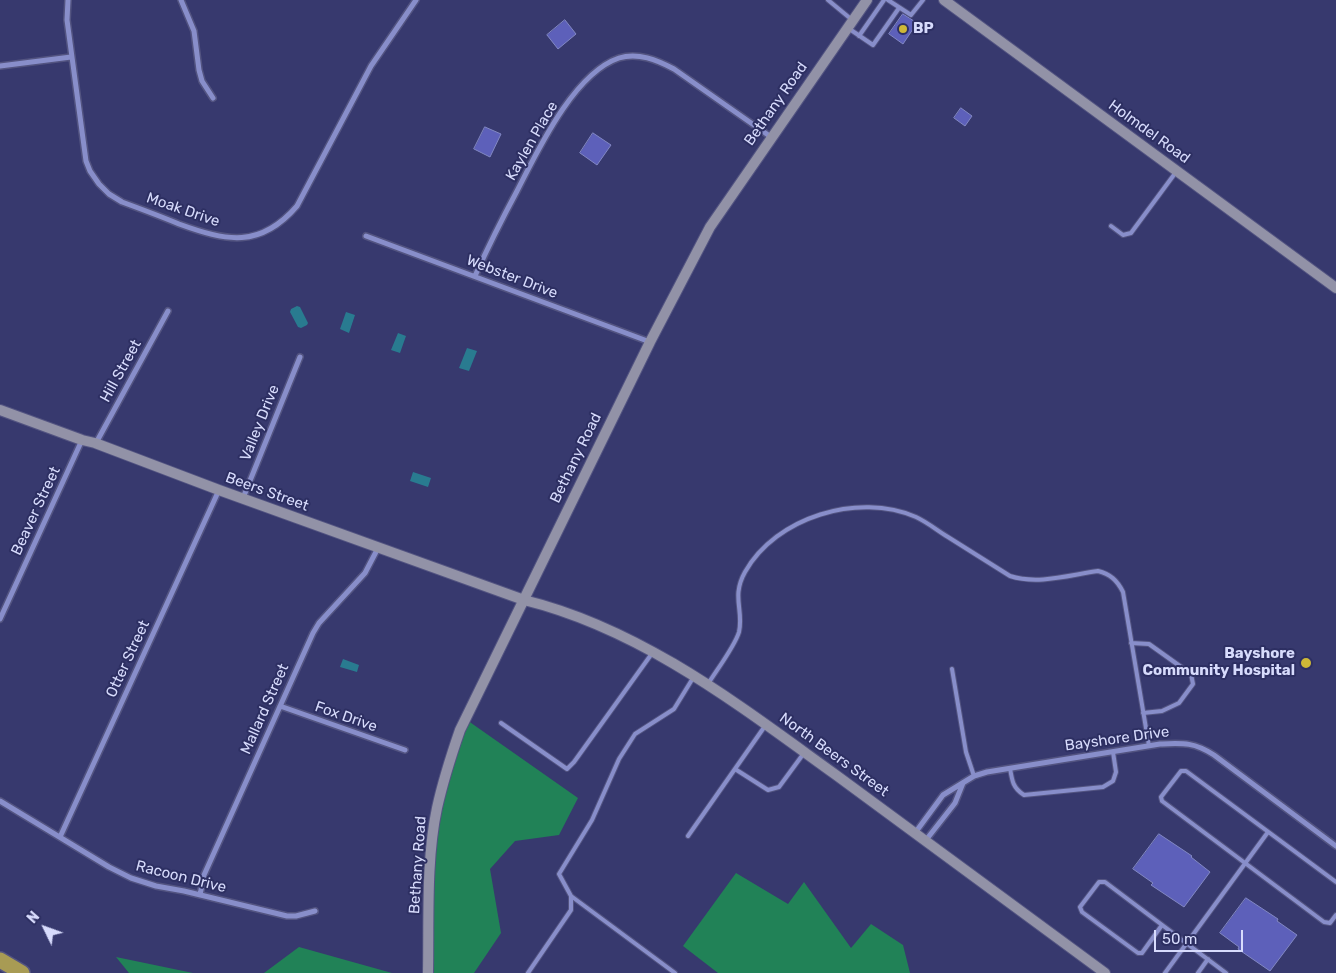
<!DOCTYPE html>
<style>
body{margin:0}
#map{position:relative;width:1336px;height:973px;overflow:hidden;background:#37396e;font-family:Rubik,sans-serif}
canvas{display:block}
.north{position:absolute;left:20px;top:903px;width:50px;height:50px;-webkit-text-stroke:4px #2d2f62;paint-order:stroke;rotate:312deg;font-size:14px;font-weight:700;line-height:20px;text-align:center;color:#d7dbfc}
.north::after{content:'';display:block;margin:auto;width:18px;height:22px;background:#d7dbfc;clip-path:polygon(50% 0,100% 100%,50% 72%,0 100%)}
.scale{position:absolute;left:1154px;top:930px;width:89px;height:22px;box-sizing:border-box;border:2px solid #d7dbfc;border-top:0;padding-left:6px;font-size:15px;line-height:18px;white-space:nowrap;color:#d7dbfc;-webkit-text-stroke:4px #2d2f62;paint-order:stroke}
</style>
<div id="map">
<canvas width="1336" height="973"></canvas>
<div class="north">N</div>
<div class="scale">50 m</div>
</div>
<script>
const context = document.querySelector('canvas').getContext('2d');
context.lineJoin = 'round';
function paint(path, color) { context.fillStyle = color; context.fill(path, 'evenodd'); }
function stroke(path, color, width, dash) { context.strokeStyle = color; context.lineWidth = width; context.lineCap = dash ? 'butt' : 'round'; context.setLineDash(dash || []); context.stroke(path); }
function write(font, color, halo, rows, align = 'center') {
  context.font = font + ' Rubik,sans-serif'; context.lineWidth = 4; context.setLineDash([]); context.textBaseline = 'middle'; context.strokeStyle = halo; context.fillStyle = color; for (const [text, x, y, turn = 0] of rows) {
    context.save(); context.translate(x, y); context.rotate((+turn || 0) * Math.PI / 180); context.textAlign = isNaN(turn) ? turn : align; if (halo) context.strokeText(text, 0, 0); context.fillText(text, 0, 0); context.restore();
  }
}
paint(new Path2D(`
 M464,718L578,798L559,835L515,841L490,869L501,933L474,973H425L432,820Z
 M736,873L788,904L804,882L851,948L871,924L903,945L910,973H718L683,946Z
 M299,947L392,973H264Z
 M116,957L193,973H129Z`), '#218257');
paint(new Path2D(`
 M297,306L300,307L308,323L307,325L301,328L298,327L290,312L291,309Z
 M346,312L355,315L349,333L340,329Z
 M398,333L406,336L400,353L391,350Z
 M467,348L477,351L469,371L459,368Z
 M413,472L431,478L428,487L410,481Z
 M343,659L359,665L357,672L340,667Z`), '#297b90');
const building = new Path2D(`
 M903,14L917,23L903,44L889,34Z
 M565,20L576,34L558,49L547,35Z
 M961,108L972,116L965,126L954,118Z
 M485,127L501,134L490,157L474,149Z
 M593,133L611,145L597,165L580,153Z
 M1159,834L1192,856L1191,857L1210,872L1184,907L1151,885L1153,883L1133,869Z
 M1246,898L1278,919L1277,921L1297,935L1270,971L1238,949L1239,947L1220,933Z`);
paint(building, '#5d60ba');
stroke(building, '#8288c3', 1);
const lane = new Path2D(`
 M828,0L851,19
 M888,0L911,15L923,0
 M848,28L873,45L899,8
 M859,36L884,0
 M1111,226L1123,235L1131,233L1176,172
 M1131,643L1149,644L1191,674L1193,684L1179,703L1162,711L1143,713
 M952,669L966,752L974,776
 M708,684C716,671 735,646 739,632C744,610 731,597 745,572C776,517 858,492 916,517C927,522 938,531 948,537C969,550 989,563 1010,576C1038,585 1069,575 1098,571C1110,574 1117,580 1123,592L1149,746
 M501,723L567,769L574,762L653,652
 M1010,768C1012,781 1013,788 1024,795L1103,787L1113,781L1116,772L1113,752
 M735,769L768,790L779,787L804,753
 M688,836L765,726
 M1336,882L1186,771H1181L1161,797L1162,801L1324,922L1330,923L1336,915
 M1162,925L1142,953H1138L1082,912L1080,907L1099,882H1105L1226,973
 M528,973L571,910V896
 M675,973L571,896L559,874L592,820L619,759L635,734L674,709L693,678
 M1165,973L1268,832
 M1198,973L1208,959`);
const street = new Path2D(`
 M68,0L67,20L86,161L90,171L99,184L109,194L122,202C141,209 160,216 179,224C226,241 260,249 297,206L371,66L416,0
 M181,0L194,31L199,70L202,81L213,98
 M0,66L71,57
 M366,236L650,342
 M475,276C488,247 502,219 517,191C538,150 574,73 619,58C638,52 657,60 674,69L771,137
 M96,443L168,311
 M243,498L300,357
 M0,619L82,440
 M280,706L405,750
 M0,801L109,867L131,878L156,886L184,891L287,916H296L315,911
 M915,833L943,795L974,776L987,772L1160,744C1183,743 1194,742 1214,755L1336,846
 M60,837L219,490
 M926,840L955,803L963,783
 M200,895L204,875L313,633L319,623L365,573L378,548`);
const secondary = new Path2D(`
 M944,0L1336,288
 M0,410L82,440L95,443L219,490L524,600C642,629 740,706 836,775C926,841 1015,907 1105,973
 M428,973C429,920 426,859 437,808C443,781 451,756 460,730L650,342L710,227L867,0`);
const highway = new Path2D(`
 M0,960L22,973`);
stroke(lane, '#535481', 6);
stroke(street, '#535481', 8);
stroke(secondary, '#535481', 12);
stroke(highway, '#535481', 18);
stroke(lane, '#888eca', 4);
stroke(street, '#888eca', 5);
stroke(secondary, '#9292a7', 10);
stroke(highway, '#a89b54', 15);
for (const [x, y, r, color] of [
 [903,29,5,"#ceb837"],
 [1306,663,6,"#ceb837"]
]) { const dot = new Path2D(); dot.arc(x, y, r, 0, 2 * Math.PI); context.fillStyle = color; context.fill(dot); stroke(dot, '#2d2f62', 2); }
write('bold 15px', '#d7dbfc', '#2d2f62', [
 ["BP",913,29],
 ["Bayshore",1295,654,"right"],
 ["Community Hospital",1295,671,"right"]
], 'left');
write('15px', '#d7dbfc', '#2d2f62', [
 ["Bethany Road",776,104,-55],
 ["Holmdel Road",1149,132,36],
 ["Kaylen Place",532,141,-60],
 ["Moak Drive",183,210,19],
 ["Webster Drive",512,277,21],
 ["Hill Street",121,371,-61],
 ["Valley Drive",260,423,-68],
 ["Bethany Road",576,458,-64],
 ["Beers Street",267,492,20],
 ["Beaver Street",36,511,-65],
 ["Otter Street",128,659,-65],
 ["Mallard Street",265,709,-66],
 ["Fox Drive",346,717,19],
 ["Bayshore Drive",1117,739,-8],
 ["North Beers Street",834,755,36],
 ["Bethany Road",418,865,-86],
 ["Racoon Drive",181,877,14]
]);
</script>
